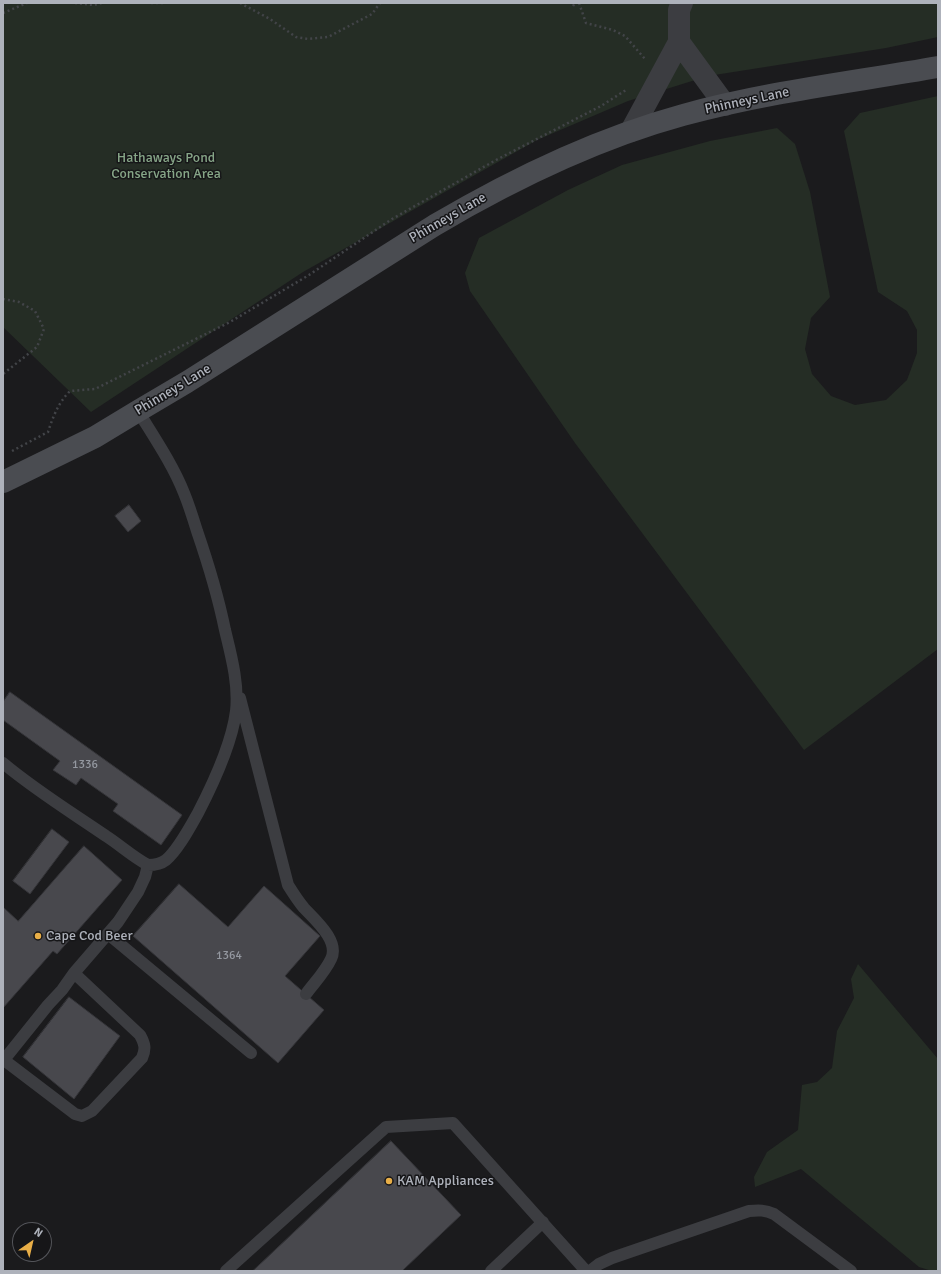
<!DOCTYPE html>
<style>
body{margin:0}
#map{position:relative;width:941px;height:1274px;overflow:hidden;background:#1b1b1d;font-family:Signika,sans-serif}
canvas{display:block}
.frame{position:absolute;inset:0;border:4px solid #aeb2bb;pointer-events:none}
.north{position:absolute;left:12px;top:1222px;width:40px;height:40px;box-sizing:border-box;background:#161618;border:1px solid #535459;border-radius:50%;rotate:34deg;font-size:11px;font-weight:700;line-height:16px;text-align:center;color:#aeb2bb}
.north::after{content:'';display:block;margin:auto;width:14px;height:18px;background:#e8ae47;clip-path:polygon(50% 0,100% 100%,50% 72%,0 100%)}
</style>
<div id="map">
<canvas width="941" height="1274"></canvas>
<div class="frame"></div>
<div class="north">N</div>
</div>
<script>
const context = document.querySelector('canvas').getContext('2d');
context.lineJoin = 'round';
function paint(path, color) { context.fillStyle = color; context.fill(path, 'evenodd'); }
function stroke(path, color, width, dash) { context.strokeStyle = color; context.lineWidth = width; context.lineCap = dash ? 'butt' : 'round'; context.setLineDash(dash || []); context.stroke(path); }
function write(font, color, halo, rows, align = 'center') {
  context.font = font + ' Signika,sans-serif'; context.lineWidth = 3; context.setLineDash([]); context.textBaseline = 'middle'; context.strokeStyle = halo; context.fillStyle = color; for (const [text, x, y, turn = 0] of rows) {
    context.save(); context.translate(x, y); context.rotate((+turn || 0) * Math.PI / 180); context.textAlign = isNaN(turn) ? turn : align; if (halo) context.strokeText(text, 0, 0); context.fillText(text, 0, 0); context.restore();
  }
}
paint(new Path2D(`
 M3,3H938V37L886,48L708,76L628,101L537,140L303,272L91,412L3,327Z
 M938,96V649L804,750L575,443L470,291L465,273L479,238L568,190L622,165L710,141L777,128L795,144L810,192L830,297L811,318L805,349L812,374L831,396L855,405L886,400L907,380L917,353V330L907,311L878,292L844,131L860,113Z
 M858,964L938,1059V1271H932L919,1267L801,1169L755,1187L754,1177L767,1152L798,1130L802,1085L817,1082L832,1068L837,1031L854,998L851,979Z`), '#252d25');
const building = new Path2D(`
 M129,505L141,521L128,532L115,516Z
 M10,692L182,815L161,845L113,811L118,804L81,778L76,785L53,770L60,761L3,720V702Z
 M52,829L69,842L30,894L13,881Z
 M84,846L122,880L57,954L53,951L3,1008V907L18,921Z
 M179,884L228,927L264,886L320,936L285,976L324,1010L278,1063L133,936Z
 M69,997L120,1036L74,1099L23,1057Z
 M391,1141L461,1215L403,1270V1271H253Z`);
paint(building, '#48484d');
stroke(building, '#353539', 1);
stroke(new Path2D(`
 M75,3L93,5L102,3
 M151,3H163
 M240,3L270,19L296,37L308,39L328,37L372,14L380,3
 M579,3L586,23L613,30L625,36L645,59
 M573,6L575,3
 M3,13L27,3
 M3,299L19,302L35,311L44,329L37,347L3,374
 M12,451L48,432C53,417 58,403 70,391L95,389L230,322L309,275L392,219L496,160L601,106L626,90`), '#424448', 2.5, [2, 3]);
stroke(new Path2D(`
 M240,698L288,885C293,893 298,901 304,908C315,920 340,941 331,959C325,972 314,983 306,994
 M3,763C35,790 71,812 106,836C120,845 133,857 148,865
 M108,934L251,1053
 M4,1060L75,1114L82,1116L92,1111L142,1058C146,1049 145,1044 140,1035L74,973
 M3,1061L48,1005L62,990L74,973L118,922L138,892L145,877L148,865C154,865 161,864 166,860C178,850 190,827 198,813C213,784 232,743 236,711C239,684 231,655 225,630C218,596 208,563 197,531C193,518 189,505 184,493C173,465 154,437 138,411
 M226,1271L386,1127L453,1123L586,1271
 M491,1271L543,1222
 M590,1271L599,1264L612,1258L749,1211C759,1210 765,1210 774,1214L851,1271`), '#3c3d41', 12);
stroke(new Path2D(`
 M679,42L725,105
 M631,131L679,42V10L682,3`), '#3c3d41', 22);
stroke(new Path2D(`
 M3,482L95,437L138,411L187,382L435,225C513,179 595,139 683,115C766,92 853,82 938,67`), '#4a4c51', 22);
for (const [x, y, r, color] of [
 [38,936,4,"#e8ae47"],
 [389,1181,4,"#e8ae47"]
]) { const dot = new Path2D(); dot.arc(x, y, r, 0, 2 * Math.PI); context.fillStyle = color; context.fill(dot); stroke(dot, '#161618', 1.5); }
write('12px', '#9498a0', null, [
 ["1336",85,765],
 ["1364",229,956]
]);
write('14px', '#aeb2bb', '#161618', [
 ["Phinneys Lane",747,101,-12],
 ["Phinneys Lane",448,218,-30],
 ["Phinneys Lane",173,390,-31]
]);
write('14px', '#86a587', '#161618', [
 ["Hathaways Pond",166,158],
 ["Conservation Area",166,174]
]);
write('14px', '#aeb2bb', '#161618', [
 ["Cape Cod Beer",46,936],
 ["KAM Appliances",397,1181]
], 'left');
</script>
